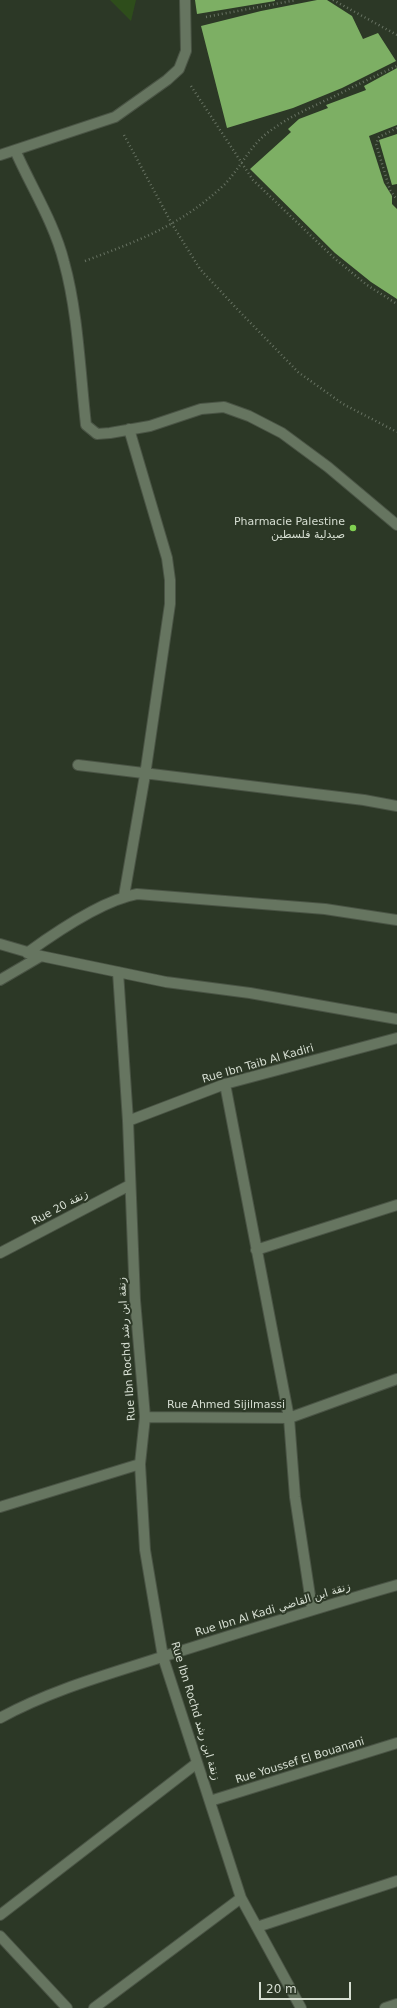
<!DOCTYPE html>
<meta charset="utf-8">
<style>
body{margin:0}
#map{position:relative;width:397px;height:2008px;overflow:hidden;background:#2c3826;font-family:"DejaVu Sans",sans-serif}
canvas{display:block}
.scale{position:absolute;left:259px;top:1982px;width:92px;height:18px;box-sizing:border-box;border:2px solid #d6ded2;border-top:0;padding-left:5px;font-size:12px;line-height:14px;white-space:nowrap;color:#d6ded2;-webkit-text-stroke:3px #2c3826;paint-order:stroke}
</style>
<div id="map">
<canvas width="397" height="2008"></canvas>
<div class="scale">20 m</div>
</div>
<script>
const context = document.querySelector('canvas').getContext('2d');
context.lineJoin = 'round';
function paint(path, color) { context.fillStyle = color; context.fill(path, 'evenodd'); }
function stroke(path, color, width, dash) { context.strokeStyle = color; context.lineWidth = width; context.lineCap = dash ? 'butt' : 'round'; context.setLineDash(dash || []); context.stroke(path); }
function write(font, color, halo, rows, align = 'center') {
  context.font = font + ' "DejaVu Sans","Noto Naskh Arabic",sans-serif'; context.lineWidth = 4; context.setLineDash([]); context.textBaseline = 'middle'; context.strokeStyle = halo; context.fillStyle = color; for (const [text, x, y, turn = 0] of rows) {
    context.save(); context.translate(x, y); context.rotate((+turn || 0) * Math.PI / 180); context.textAlign = isNaN(turn) ? turn : align; if (halo) context.strokeText(text, 0, 0); context.fillText(text, 0, 0); context.restore();
  }
}
paint(new Path2D(`
 M110,0H136L131,21Z`), '#2e4d1b');
paint(new Path2D(`
 M195,0H275V1L197,14Z
 M317,0H327L352,16L363,39L378,33L396,61L342,88L293,108L227,128L201,26L261,11Z
 M397,68V125L369,136L384,183L392,196V204L397,209V299L371,282L335,253L250,169L291,132L288,129L299,119L328,108L326,105L366,90L364,86Z
 M397,134V184L392,185L379,140Z`), '#7daf64');
const minor = new Path2D(`
 M15,150C31,187 54,222 64,262C78,312 80,372 86,425L97,434L110,433L150,426L201,409L224,407L249,416L282,433L328,467L397,525
 M0,155L115,117L167,80L179,69L186,51L185,0
 M78,765L364,800L397,806
 M124,896L145,775L170,604V580L167,558L129,429
 M0,944L41,956L166,982L250,993L397,1019
 M27,953C56,932 103,900 137,894L325,909L397,920
 M118,972L128,1121L135,1300L145,1417L140,1464L145,1550L163,1657L241,1898L301,2008
 M0,980L41,956
 M225,1084L289,1418L295,1497L312,1609
 M128,1121L225,1084L397,1038
 M256,1250L397,1205
 M0,1253L130,1185
 M145,1417L289,1418L397,1379
 M0,1507L140,1464
 M0,1718C53,1689 110,1674 168,1655C244,1631 320,1607 397,1585
 M210,1801L397,1743
 M0,1915L197,1763
 M257,1927L397,1881
 M0,1936L67,2008
 M94,2008L241,1898
 M385,2008L397,2004`);
stroke(minor, '#4a5445', 12);
stroke(new Path2D(`
 M333,0L397,35
 M206,17L296,0
 M191,86L253,180L334,258L367,285L397,304
 M397,128L379,137L376,144L390,190L397,200
 M124,135L172,224L200,269L239,311L298,372L343,404L397,432
 M85,261C140,240 182,225 225,184C241,167 251,144 270,131C290,116 314,106 337,95C357,85 377,75 397,66`), '#687363', 2.5, [1, 3]);
stroke(minor, '#667560', 10);
for (const [x, y, r, color] of [
 [353,528,4,"#80d051"]
]) { const dot = new Path2D(); dot.arc(x, y, r, 0, 2 * Math.PI); context.fillStyle = color; context.fill(dot); stroke(dot, '#2c3826', 1.5); }
write('11px', '#d6ded2', '#2c3826', [
 ["Pharmacie Palestine",345,522],
 ["صيدلية فلسطين",345,535]
], 'right');
write('11px', '#d6ded2', '#2c3826', [
 ["Rue Ibn Taib Al Kadiri",258,1064,-16],
 ["Rue 20 زنقة",60,1208,-28],
 ["Rue Ibn Rochd زنقة ابن رشد",127,1349,-94],
 ["Rue Ahmed Sijilmassi",226,1405],
 ["Rue Ibn Al Kadi زنقة ابن القاضي",273,1610,-17],
 ["Rue Ibn Rochd زنقة ابن رشد",195,1711,73],
 ["Rue Youssef El Bouanani",300,1761,-17]
]);
</script>
